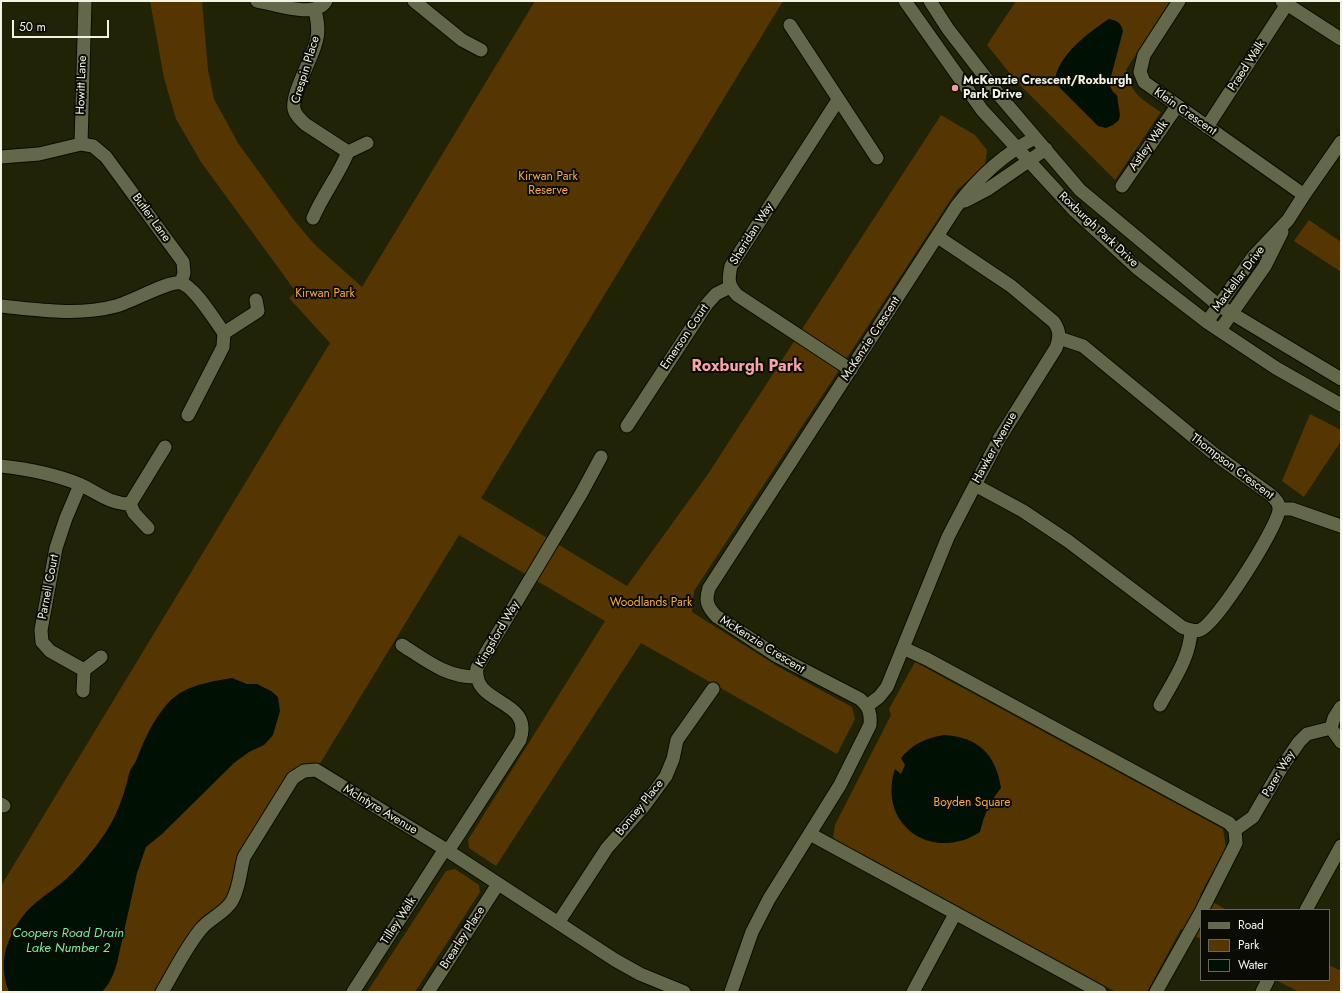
<!DOCTYPE html>
<style>
body{margin:0}
#map{position:relative;width:1342px;height:993px;overflow:hidden;background:#202306;font-family:Jost,sans-serif}
canvas{display:block}
.frame{position:absolute;inset:0;border:2px solid #f1f4e3;pointer-events:none}
.legend{position:absolute;left:1200px;top:909px;width:130px;height:72px;box-sizing:border-box;background:#0a0b02;border:1px solid #66685c;margin:0;padding:5px 7px;list-style:none;font-size:12px;color:#f1f4e3}
.legend li{display:flex;align-items:center;gap:8px;height:20px}
.legend b{width:20px;border:1px solid #66685c}
.scale{position:absolute;left:12px;top:20px;width:97px;height:18px;box-sizing:border-box;border:2px solid #f1f4e3;border-top:0;padding-left:5px;font-size:12px;line-height:14px;white-space:nowrap;color:#f1f4e3;-webkit-text-stroke:3px #0a0b02;paint-order:stroke}
</style>
<div id="map">
<canvas width="1342" height="993"></canvas>
<div class="frame"></div>
<ul class="legend">
<li><b style="height:5px;background:#64684a"></b>Road</li>
<li><b style="height:11px;background:#563600"></b>Park</li>
<li><b style="height:11px;background:#001002"></b>Water</li>
</ul>
<div class="scale">50 m</div>
</div>
<script>
const context = document.querySelector('canvas').getContext('2d');
context.lineJoin = 'round';
function paint(path, color) { context.fillStyle = color; context.fill(path, 'evenodd'); }
function stroke(path, color, width, dash) { context.strokeStyle = color; context.lineWidth = width; context.lineCap = dash ? 'butt' : 'round'; context.setLineDash(dash || []); context.stroke(path); }
function write(font, color, halo, rows, align = 'center') {
  context.font = font + ' Jost,sans-serif'; context.lineWidth = 4; context.setLineDash([]); context.textBaseline = 'middle'; context.strokeStyle = halo; context.fillStyle = color; for (const [text, x, y, turn = 0] of rows) {
    context.save(); context.translate(x, y); context.rotate((+turn || 0) * Math.PI / 180); context.textAlign = isNaN(turn) ? turn : align; if (halo) context.strokeText(text, 0, 0); context.fillText(text, 0, 0); context.restore();
  }
}
paint(new Path2D(`
 M150,1H202L208,70L214,99L238,143L293,219L315,245L362,287L535,1H783L481,498L627,586L708,474L941,115L975,135L987,150L985,166L957,190L694,591L692,612L777,666L852,707L855,719L837,754L641,643L496,866L469,848L468,840L605,621L459,535L316,770L304,771L244,857L239,888L210,919L162,992H1V886L330,343L289,298L296,292L201,162L176,119L164,78Z
 M1016,1H1170L1126,70C1131,95 1142,99 1161,112L1115,180L1017,82L987,45Z
 M1309,220L1341,242V272L1294,241Z
 M1310,414L1341,430V441L1304,497L1282,481Z
 M915,662L1223,829L1226,847L1200,895L1227,910H1201V939L1181,929L1147,992H1116L833,838L835,825L891,715L889,709Z
 M455,869L479,885L480,892L415,992H367L446,871Z
 M1329,965L1341,971V992H1299L1276,980H1329Z`), '#563600');
paint(new Path2D(`
 M1109,19C1118,21 1121,23 1123,31L1109,84L1113,92L1117,95L1120,115L1119,120L1113,125L1106,128L1098,126L1060,88L1055,81C1057,56 1089,32 1109,19Z
 M232,678L247,684H257L271,691L278,697L280,711L273,735L264,745L249,752L234,763L162,834L146,847L137,873L117,963C114,973 110,984 102,992H9C1,973 2,952 12,934C26,905 41,900 64,881C79,868 99,844 109,827C118,812 125,792 129,774C130,769 134,765 136,761C144,740 153,720 168,703C185,685 209,682 232,678Z
 M944,735C978,737 996,754 1001,788C990,801 984,815 980,832C932,863 877,825 895,769L901,774L905,765L901,758C913,744 925,738 944,735Z`), '#001002');
const minor = new Path2D(`
 M257,1C275,4 315,19 326,1
 M414,1L462,40L481,50
 M905,1L982,110L1075,211L1137,268L1207,322L1276,368L1341,405
 M930,1L948,29L999,95L1080,190L1218,305L1341,379
 M1179,1L1144,55L1140,72L1144,82L1304,195
 M1282,1L1341,39
 M315,10C317,19 319,28 317,38C314,57 291,92 294,109C295,115 301,120 305,124L348,152
 M790,25L877,158
 M838,100L731,266C728,280 728,285 737,295L851,370
 M1207,127L1287,4
 M81,144L85,1
 M1,157L39,154L81,144L93,146L106,157L183,262L184,273L181,283
 M1122,186L1177,106
 M965,201L988,189L1046,149
 M313,218C323,194 339,175 348,152L367,143
 M1,306C39,310 78,316 116,306C132,302 169,280 181,283C195,287 215,321 224,333
 M1207,322L1253,257L1288,220L1304,195L1341,142
 M1220,330L1265,266L1282,232
 M188,415L223,347L224,333L258,311L256,300
 M627,426L707,304L716,294L730,287
 M1,466C28,469 54,474 79,484C97,492 109,504 130,504
 M80,485L66,518L56,548L41,630L42,642L50,651L84,670
 M975,485L1023,511L1068,541L1182,627C1188,629 1194,632 1200,630C1217,623 1277,528 1279,510C1280,503 1275,499 1271,495L1213,453L1083,346L1059,338
 M1280,509H1292L1341,526
 M148,528L134,513L130,504L165,447
 M402,645C427,661 446,677 476,677
 M903,648L927,659L1229,823L1235,830L1236,843L1202,910
 M83,691L84,670L101,657
 M1160,705C1173,681 1190,658 1191,630
 M867,706L879,697L887,687L948,537L999,439L1056,348C1060,337 1060,331 1054,322L1011,286L938,237
 M1341,707L1334,718L1331,728L1341,742
 M1,804L4,806
 M1235,830L1253,817L1282,767L1299,742L1307,734L1331,728
 M810,834L1100,992
 M448,851L520,740C534,698 472,706 477,668L581,494L601,457
 M1306,910L1341,846
 M558,923L607,848L644,806L666,776L673,759L677,740L713,689
 M162,992C174,972 186,947 201,929C210,918 225,913 232,901C240,887 240,871 244,857L293,778L304,771L316,770L445,849L615,960L640,974L684,992
 M353,992L445,849
 M428,992L498,884
 M731,992L752,932L769,899L840,785L870,725C871,713 869,707 860,699L777,656L716,616C707,606 705,601 709,588L956,207C977,179 1003,154 1035,138
 M913,992L955,914
 M1156,992L1201,912
 M1262,992L1268,980`);
stroke(minor, '#0a0c00', 15);
stroke(minor, '#64684a', 13);
for (const [x, y, r, color] of [
 [955,88,4,"#f49aa1"]
]) { const dot = new Path2D(); dot.arc(x, y, r, 0, 2 * Math.PI); context.fillStyle = color; context.fill(dot); stroke(dot, '#0a0b02', 1.5); }
write('12px', '#f1f4e3', '#0a0b02', [
 ["Praed Walk",1247,66,-57],
 ["Crespin Place",306,70,-73],
 ["Howitt Lane",82,85,-88],
 ["Klein Crescent",1185,112,35],
 ["Astley Walk",1149,146,-55],
 ["Butler Lane",151,218,54],
 ["Roxburgh Park Drive",1098,230,43],
 ["Sheridan Way",752,234,-58],
 ["Mackellar Drive",1239,279,-53],
 ["Emerson Court",685,337,-56],
 ["McKenzie Crescent",871,339,-57],
 ["Hawker Avenue",995,448,-61],
 ["Thompson Crescent",1232,467,37],
 ["Parnell Court",49,587,-79],
 ["Kingsford Way",498,634,-60],
 ["McKenzie Crescent",762,645,32],
 ["Parer Way",1279,774,-59],
 ["Bonney Place",640,808,-51],
 ["McIntyre Avenue",380,810,31],
 ["Tilley Walk",399,921,-57],
 ["Brearley Place",463,938,-57]
]);
write('bold 12px', '#f1f4e3', '#0a0b02', [
 ["McKenzie Crescent/Roxburgh",963,81],
 ["Park Drive",963,95]
], 'left');
write('12px', '#f8ad33', '#0a0b02', [
 ["Kirwan Park",548,177],
 ["Reserve",548,191],
 ["Kirwan Park",325,294],
 ["Woodlands Park",651,603],
 ["Boyden Square",972,803]
]);
write('italic 13px', '#78efa1', '#0a0b02', [
 ["Coopers Road Drain",68,934],
 ["Lake Number 2",68,949]
]);
write('bold 16px', '#f8a4a9', '#0a0b02', [
 ["Roxburgh Park",747,367]
]);
</script>
